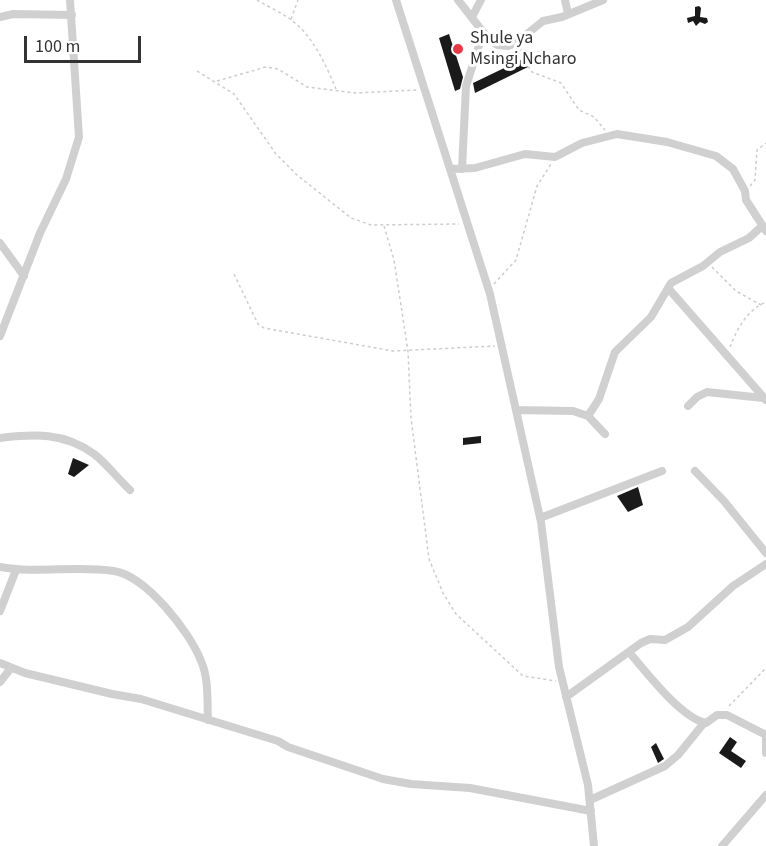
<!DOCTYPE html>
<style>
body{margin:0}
#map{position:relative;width:766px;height:846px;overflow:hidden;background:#fff;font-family:"Source Sans 3",sans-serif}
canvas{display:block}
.scale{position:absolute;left:24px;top:36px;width:117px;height:27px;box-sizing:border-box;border:3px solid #333;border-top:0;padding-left:8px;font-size:18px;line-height:21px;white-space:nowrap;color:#333;-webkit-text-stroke:4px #fff;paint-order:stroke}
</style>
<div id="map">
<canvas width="766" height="846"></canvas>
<div class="scale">100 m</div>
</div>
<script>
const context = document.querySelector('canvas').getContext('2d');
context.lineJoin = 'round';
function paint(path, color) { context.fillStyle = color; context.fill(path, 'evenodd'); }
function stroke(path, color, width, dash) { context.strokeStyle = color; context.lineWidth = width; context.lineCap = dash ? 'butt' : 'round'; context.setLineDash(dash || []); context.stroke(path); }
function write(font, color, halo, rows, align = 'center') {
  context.font = font + ' "Source Sans 3",sans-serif'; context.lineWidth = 6; context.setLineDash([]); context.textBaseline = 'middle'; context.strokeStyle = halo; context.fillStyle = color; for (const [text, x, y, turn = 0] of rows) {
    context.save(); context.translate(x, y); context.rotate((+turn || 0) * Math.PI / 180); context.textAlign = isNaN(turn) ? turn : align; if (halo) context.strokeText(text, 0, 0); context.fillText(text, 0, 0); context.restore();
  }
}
paint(new Path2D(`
 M699,6L701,8L700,17L707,18L708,22L705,24L700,22L696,26L693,21L688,23L687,18L695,16V7Z
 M449,34L463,77L460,89L455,91L439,38Z
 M523,59L528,67L475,93L473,83Z
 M481,436V443L463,445V438Z
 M73,458L89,465L74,477L68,474Z
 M638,487L643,505L628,512L617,496Z
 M730,737L737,742L731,751L746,761L741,768L719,753Z
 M656,743L664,759L658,763L651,747Z`), '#1a1a1a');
stroke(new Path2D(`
 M257,0C267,6 280,12 290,19C312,34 326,65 336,89
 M291,19L298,0
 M519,50L561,55
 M518,51L532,72L561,83L579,110L594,117L605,130
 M197,71L234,94L276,154L297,175L351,218L371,225L459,224
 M217,81L266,67L278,69L307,87L355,93L417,90
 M750,186L755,180L757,150L766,143
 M384,226L394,260L408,351L411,418L429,559L443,593L456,614L469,626L523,676L556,681
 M712,267L736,291L761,305
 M234,274L258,324L264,328L393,351L495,346
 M494,284L516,260L537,186L551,164
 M730,347C737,329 747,310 766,302
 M729,706L766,668`), '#cdcdcd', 1.5, [3, 3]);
stroke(new Path2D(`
 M396,0L490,294L541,522L559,667L588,785L594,846
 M458,0L487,37L497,45L508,46L516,43L543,21L562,17L603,0
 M565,0L568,14
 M0,17L13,14L72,15
 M472,17L481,0
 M450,169L475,168L525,154L555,157L582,143L617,134L667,142L716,156L733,169L745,191L746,200L766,231
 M462,169L466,86L483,33
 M0,243L24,276
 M668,288L766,400
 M0,336L40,233L66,179L79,137L70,0
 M688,406L697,397L707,392L763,398
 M516,410L573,411L588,416L605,434
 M588,416L599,399L615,352L651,317L671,283L703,266L720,252L749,238L761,227
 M0,438C34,434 64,432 94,454C107,464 118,479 130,490
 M695,471L724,501L766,553
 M540,518L662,471
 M0,567C38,574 76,565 114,571C146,576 190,632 201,661C209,679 207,700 208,720
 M0,611L16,570
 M629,652C646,672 681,718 706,723L717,715H727L766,735
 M0,663L25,673L112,694L141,699L278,741L288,747L383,779L411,784L470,788L591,811
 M0,682L11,668
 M566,697L641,643L650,639L665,640L688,627L733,586L766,564
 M766,736V753
 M590,800L665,766L678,755L704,723
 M722,846L766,795`), '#d0d0d0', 8);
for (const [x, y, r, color] of [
 [458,49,6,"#e63946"]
]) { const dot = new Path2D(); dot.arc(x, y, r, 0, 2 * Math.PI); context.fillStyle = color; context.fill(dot); stroke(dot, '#fff', 2); }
write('18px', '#333', '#fff', [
 ["Shule ya",470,39],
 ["Msingi Ncharo",470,60]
], 'left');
</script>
